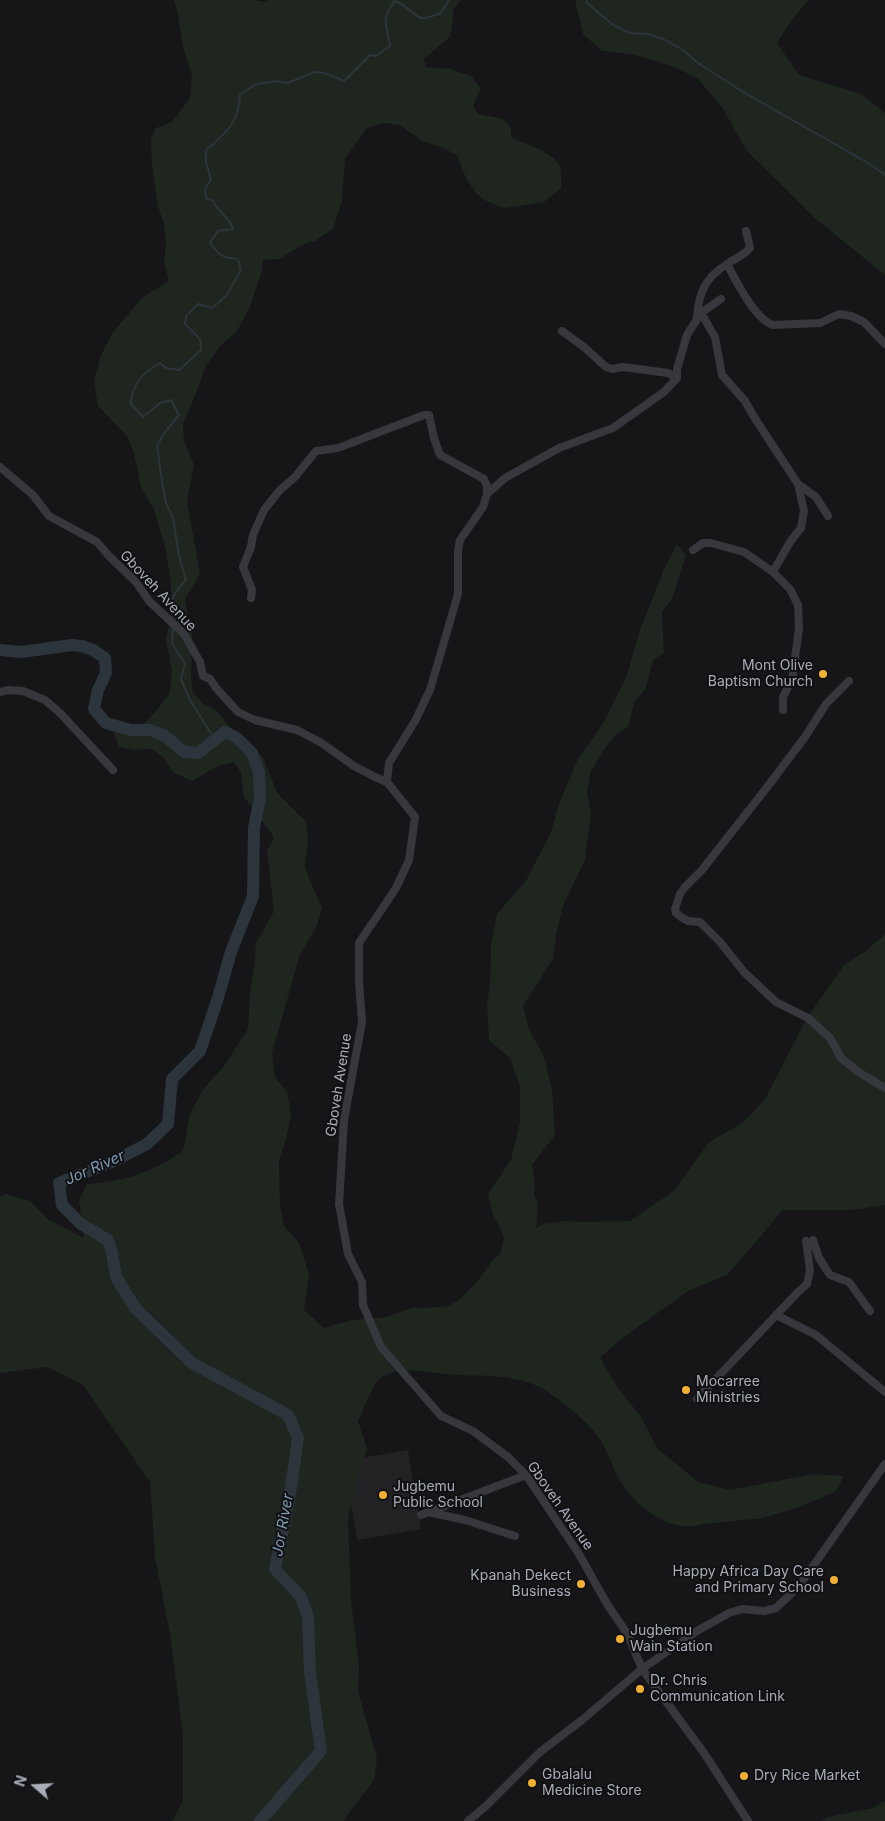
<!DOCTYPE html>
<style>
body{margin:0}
#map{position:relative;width:885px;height:1821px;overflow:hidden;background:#161618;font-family:Inter,sans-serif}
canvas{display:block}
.north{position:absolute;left:10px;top:1761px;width:50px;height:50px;-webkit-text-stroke:4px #111113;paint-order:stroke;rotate:289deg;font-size:14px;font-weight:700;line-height:20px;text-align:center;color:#a8adb8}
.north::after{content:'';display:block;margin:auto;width:18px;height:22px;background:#a8adb8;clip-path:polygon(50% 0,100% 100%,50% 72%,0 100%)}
</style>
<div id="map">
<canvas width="885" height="1821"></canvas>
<div class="north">N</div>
</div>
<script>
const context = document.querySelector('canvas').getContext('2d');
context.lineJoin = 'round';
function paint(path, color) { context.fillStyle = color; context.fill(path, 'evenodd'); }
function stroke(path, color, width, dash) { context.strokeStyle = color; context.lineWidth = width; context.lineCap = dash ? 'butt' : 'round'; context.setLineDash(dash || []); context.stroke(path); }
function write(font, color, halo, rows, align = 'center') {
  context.font = font + ' Inter,sans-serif'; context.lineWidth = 4; context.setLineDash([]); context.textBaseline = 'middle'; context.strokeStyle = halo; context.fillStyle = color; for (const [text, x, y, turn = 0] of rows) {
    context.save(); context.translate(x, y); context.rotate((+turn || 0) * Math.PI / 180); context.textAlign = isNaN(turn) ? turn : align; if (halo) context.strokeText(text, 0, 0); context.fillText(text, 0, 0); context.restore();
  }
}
paint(new Path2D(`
 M408,1450L421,1529L357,1540L344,1461Z`), '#222225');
paint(new Path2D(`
 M174,0H253L265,2L268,0H461L454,9L450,37L424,59L426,67L450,69L471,76L481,88L473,106L478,114L503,119L511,128V137C526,145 550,150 559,165C562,171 561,182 561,189L544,202L505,208L486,201L476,193L466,178L457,155L441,147L422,141L400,125L384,123L367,128L345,159L342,201L333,229L315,241L308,242L279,259L263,260L262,271L250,307L237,331L222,344L205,367L198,388L183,424L184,441L194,465L187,501L200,574L185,599L192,636L191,677L193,693L203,703L217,711L239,739L263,757L277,793L306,822L308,841L305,866L310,881L322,908L316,928L300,954L272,1053L275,1078L287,1091L291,1114L286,1139L279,1161L280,1207L284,1226L299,1243L309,1274L304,1310L324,1328L352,1320L388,1317L413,1307L423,1308L449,1306L459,1300L476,1283L493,1260L501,1252L504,1237L493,1214L488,1194L511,1160L520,1122V1086L510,1058L489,1040L487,1004L490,985L491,945L497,914L526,881L551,832L560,801L577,761L603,723L627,675L640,630L664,569L677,544L686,555L672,599L662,612L664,653L653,660L646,688L634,702L629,726L616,734L603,751L591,771L587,792L591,813L585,860L563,906L556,934L553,959L523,1006L529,1030L543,1054L547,1069L552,1090L555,1135L532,1165L535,1187L534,1195L538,1202L536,1228L544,1224L566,1221L582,1222L630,1221L674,1191L709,1142L744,1122L765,1099L807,1018L844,965L866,951L885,934V1205L851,1210H782L761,1236L727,1275L688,1291L621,1339L600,1358L616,1385L641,1417L657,1448L698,1482L730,1490L813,1474L844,1476L836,1491L802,1506L763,1518L703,1524C670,1535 634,1505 619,1479C612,1466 607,1450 599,1438C588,1422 564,1403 548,1392C518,1372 479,1377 445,1374C424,1372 391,1364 376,1383C369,1394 364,1409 358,1421L367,1449L357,1479L348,1517L351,1601L359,1666L358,1691L377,1759L374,1780L343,1821H172L183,1801V1734L170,1634L155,1557L150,1482L83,1385L47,1367L0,1373V1196L6,1194L30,1201L49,1220L84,1238L79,1200L87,1184C125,1181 151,1173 183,1151L190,1114L204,1088L224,1066L248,1029L250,993L256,952L255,945L274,911L267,851L274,837L244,797L241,772L233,762L216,767L192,781L174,773L163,757L152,749L134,750L119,747L111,724L138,730L157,710L169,694L172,672L166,639L171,618V585L166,550L154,509L141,488L134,453L127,436L98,406L94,381L101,355L113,332L143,297L169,281L164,262L166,241L164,224L158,206L152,166L151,138L156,128L172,122L190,98L192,75L183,47L177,11Z
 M575,0H809L792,19L777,43L799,75L861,94L885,113V275L816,219L747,151L722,107L698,79L675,67L649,59L629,54L602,51L583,34Z
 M883,1802H885V1821H822L828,1817L873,1808Z`), '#1e261f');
stroke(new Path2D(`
 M586,0L587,3L613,25L630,33L648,34L665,40L683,50L698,63L743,92L870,164L885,175
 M177,625L180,624C170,599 168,600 186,580L179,556L173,518L166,503L163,488L157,446L165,432L179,415L171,400L160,403L143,417L131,404C131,385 144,372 160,363L166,368L179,370L201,350L200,339L185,324L186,316L198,304L212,308L226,296L241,270L238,259C222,258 218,255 210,242L218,231L233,229C230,217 218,213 213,201L206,198L205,189L211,180L206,162V150C227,132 239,123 240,94L257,84L277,81L288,83L315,72L325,73L344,81L370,55L376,56L390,46C387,22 380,24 394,1C406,3 412,17 423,18C428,18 435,15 440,14L449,0
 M173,627L172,643L185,664L181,679L190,700L215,740L225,732`), '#2c353c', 2);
stroke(new Path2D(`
 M0,650L21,652L72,645L82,646L93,650L105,658L106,673L98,690L94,709L106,723L131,730H150L165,736L184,752L198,753L225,732L237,738L252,753L259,772L260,798L254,828L253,896L231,952L217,1001L200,1051L172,1079L168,1124L147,1144L114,1161L59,1183L62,1205L81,1224L108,1240L112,1253L116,1277L136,1309L192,1363L288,1415L298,1438L290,1494L275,1569L301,1597L308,1617L310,1673L321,1751L260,1821`), '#2c353c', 12);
stroke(new Path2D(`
 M727,264C736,281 755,319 773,325L820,323L839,314L851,316L864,322L885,344
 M701,313L715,337L722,375L745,401L754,417L798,484L804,511L801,528L790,542L773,572
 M697,317C699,292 705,278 727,264C736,258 743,256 750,248L746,231
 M562,331L584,347L606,367L612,369L623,367L668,373L677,378
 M0,467L33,495L49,516L97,542L109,556L136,582L149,601L184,634L200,662L203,676L210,679L216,688L238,712L255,720L297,730L320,742L354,766L375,777L387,782L415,817L409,860L396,888L359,943V982L362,1022L344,1120L339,1204L348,1254L362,1282L363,1305L381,1347L441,1416L473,1431L508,1457L526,1475L579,1554L607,1604L628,1635L642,1669L704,1753L748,1821
 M798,484L816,497L828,516
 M693,550L703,543H711L744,552L773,572L790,589L798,605L799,628L792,680L783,697V710
 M251,598L252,590L243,567L251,547L253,535L264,510L280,490L295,477L316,451L338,448L424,415H429L434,438L440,455L484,479L487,486V494
 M849,681L826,704L805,737L768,786L702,870L685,887L680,894L675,909L676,913L681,917L688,921L700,922L720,942L744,972L776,1002L808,1018L830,1038L841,1058L860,1073L885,1088
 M0,692L8,690L23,691L45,700L60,713L113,770
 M387,782L389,763L415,721L430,690L458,594V550L460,540L483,507L487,494L505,478L559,448L613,428L664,392L677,378V369L687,335L701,313L721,299
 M808,1248L813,1240L819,1258L830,1275L849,1282L870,1311
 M776,1315L816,1335L885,1392
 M697,1399L797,1293L807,1284L810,1270L806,1241
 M428,1512L465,1520L515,1536
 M421,1515L526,1475
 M468,1821L486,1806L540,1752L582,1720L642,1669L697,1631L729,1613L742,1609L764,1611L776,1608L799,1586L885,1464`), '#37383d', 8);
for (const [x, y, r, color] of [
 [823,674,5,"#f2b134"],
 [686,1390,5,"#f2b134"],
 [383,1495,5,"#f2b134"],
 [834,1580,5,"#f2b134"],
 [581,1584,5,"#f2b134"],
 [620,1639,5,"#f2b134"],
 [640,1689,5,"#f2b134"],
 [744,1776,5,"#f2b134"],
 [532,1783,5,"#f2b134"]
]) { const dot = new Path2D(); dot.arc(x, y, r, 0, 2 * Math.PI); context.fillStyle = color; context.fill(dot); stroke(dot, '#111113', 2); }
write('14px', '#a8adb8', '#111113', [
 ["Gboveh Avenue",158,591,47],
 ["Gboveh Avenue",339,1085,-81],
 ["Gboveh Avenue",560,1506,55]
]);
write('14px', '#a8adb8', '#111113', [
 ["Mont Olive",813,666,"right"],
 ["Baptism Church",813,682,"right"],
 ["Mocarree",696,1382],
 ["Ministries",696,1398],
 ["Jugbemu",393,1487],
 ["Public School",393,1503],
 ["Happy Africa Day Care",824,1572,"right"],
 ["and Primary School",824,1588,"right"],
 ["Kpanah Dekect",571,1576,"right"],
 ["Business",571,1592,"right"],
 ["Jugbemu",630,1631],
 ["Wain Station",630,1647],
 ["Dr. Chris",650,1681],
 ["Communication Link",650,1697],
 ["Gbalalu",542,1775],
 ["Medicine Store",542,1791],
 ["Dry Rice Market",754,1776]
], 'left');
write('italic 15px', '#7f9bb3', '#111113', [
 ["Jor River",95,1168,-24],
 ["Jor River",283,1525,-80]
]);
</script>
